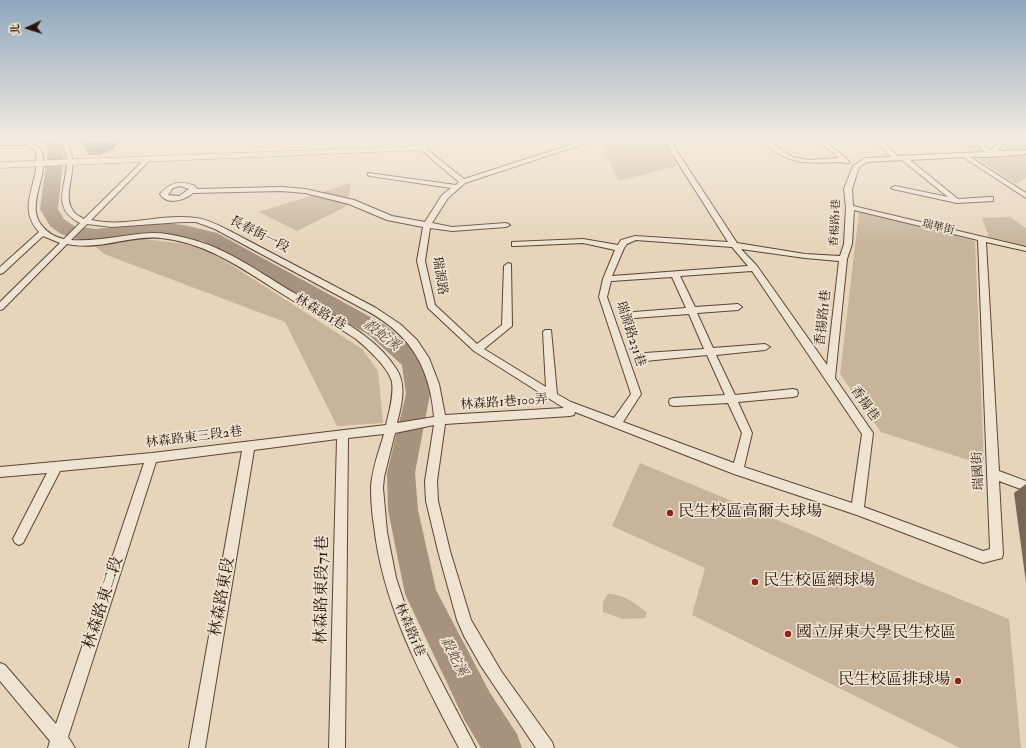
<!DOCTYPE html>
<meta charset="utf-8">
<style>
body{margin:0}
#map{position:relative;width:1026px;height:748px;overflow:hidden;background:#e6d5ba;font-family:"IM FELL Double Pica","Noto Serif TC",serif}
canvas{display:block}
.north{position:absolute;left:8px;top:8px;width:40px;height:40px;-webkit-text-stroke:3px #efe4d2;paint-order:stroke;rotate:266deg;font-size:11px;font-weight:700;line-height:16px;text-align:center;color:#2d1406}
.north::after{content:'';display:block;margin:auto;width:14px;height:18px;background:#2d1406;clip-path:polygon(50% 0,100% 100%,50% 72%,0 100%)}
</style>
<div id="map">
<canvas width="1026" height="748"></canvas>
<div class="north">北</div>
</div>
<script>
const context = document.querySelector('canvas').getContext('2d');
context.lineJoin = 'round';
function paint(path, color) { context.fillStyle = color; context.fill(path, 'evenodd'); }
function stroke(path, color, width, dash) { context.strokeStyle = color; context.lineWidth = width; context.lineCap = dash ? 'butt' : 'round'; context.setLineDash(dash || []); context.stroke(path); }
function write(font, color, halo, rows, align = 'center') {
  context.font = font + ' "IM FELL Double Pica","Noto Serif TC",serif'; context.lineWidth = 3.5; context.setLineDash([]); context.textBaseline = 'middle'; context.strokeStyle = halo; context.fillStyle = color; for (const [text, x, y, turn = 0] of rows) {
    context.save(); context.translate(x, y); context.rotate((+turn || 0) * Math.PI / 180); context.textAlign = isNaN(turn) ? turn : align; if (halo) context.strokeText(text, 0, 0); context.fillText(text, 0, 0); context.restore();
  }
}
paint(new Path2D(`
 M608,139H661L677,166L619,181L600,142Z
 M961,139H982L997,156L1016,139L1026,141V178L1016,184L976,158Z
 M351,183L347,206L297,231L259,212Z
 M859,212L975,241L984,465L881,432L840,374Z
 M1010,217L1026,228V246L989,237L982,218Z
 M144,239L193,245L222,259L362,349L378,371L383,423L337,426L285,322L104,254L95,246Z
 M640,463L816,536L903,576L1009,619L1021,748H960L692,615L705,568L612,526Z
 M608,594C621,593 637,604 647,613L645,618L623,619L603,612V602Z`), '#c7b49b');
paint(new Path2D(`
 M34,139H58L64,151L58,209L64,219L74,226L96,229L156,222L184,225L217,233L385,325L421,356L425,362L430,394L415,473L418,510L436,590L490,693L517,734L522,748H481L464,719L405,594L388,510L387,473L406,394L402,365L369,335L203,241L177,235L156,232L96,240H81L61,234L50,226L40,209L48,151L46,145L36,142Z`), '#a7937d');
const minor = new Path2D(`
 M59,139H65C83,167 61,191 72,209C74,214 79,216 84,219L146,158H150V160L91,220C126,228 161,213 196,218C207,219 218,225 228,230L376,308L400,324L417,340L429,358L439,384L445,415L564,408L474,351L428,308L417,261L423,227L387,220L349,204L305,193L281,191L193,193C185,200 167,206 160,194C170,182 181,180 195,186L197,189L281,187L305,189L354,200L392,216L425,222L442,195L451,188L370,176L368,175V173L456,185L459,182L420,149V147H424L464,179L589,139H599L465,183L448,198L432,223L452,227L506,223L510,225L506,227L452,231L430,228L425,261L435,305L477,344L502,325L504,266L508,263L511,264L512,326L484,349L546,387L543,332L545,330H551L557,394L571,402L614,418L631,394L599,297L603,279L615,250L583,243L515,246H512V242L583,239L618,245L621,240L635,236L728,242L663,139H669L737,243L805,254L840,256L844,244L846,207L844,189L853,166L865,158L891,157L873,139H880L898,156L984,152L973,139H979L990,151L1003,139H1010L997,151L1026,150V154L990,157H970L1026,193V198L963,157L910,160L958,199L990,197H993V201L957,203L893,189L891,188L895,186L948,197L902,160L867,162L859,167L852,189L853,206L1026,247V251L986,242L999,471L1026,481V491L999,481L1003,554L1002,558L983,563L857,515L734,474L575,412L574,415L570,416L445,424L437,481L438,501L450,551L471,620L501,671L552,742L554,748H536L481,666L464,636L457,620L438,551L426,501L425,481L434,425L395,433L384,477L383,488L387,532L396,578L405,605L418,637L476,748H459C422,677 383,607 374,526C372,514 371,500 371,487C372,469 379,451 384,434L348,438L345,748H329L337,439L254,450L205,748H189L242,451L156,462L68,737L75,748H48L50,741L0,681V663L5,665L56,724L144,463L60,471L23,543L19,545L15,543L13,539L47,473L0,477V467L152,453L386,425C389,412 394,396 392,382C389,368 367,348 356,339C334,324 311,312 289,298C248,273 210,243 161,238C130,235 99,251 67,244L3,309L0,310V302L60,243L43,236L3,273L0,274V267L39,232C14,205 43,181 35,150L26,145H0V141H27L41,149C43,155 44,161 43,167C42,186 27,210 43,227C48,233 55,237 64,239L80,223C49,207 68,185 67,159C66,151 63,146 59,139ZM180,186L189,189L179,196L168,195L173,188ZM854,210L978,240L990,549L983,551L864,507L873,433L835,378L847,259L852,244ZM182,222H196L215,229L369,312C412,336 430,369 434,417L397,423C401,407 407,386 397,370C375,334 331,315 296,294C261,274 227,247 186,238C175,235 164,233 153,233C125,234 99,242 71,240L87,224L112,227ZM636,240L732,247L748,266L612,276L624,248L627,244ZM741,249L805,258L839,261L827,365L757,266ZM752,271L862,434L852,503L744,467L752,433L738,402L793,397L797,396L798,393L797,390L793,389L735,395L716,355L765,350L770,347L765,344L713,348L697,313L738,310L742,307L738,304L695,307L680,276ZM672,277L686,308L634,312L629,315L634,318L689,314L704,349L645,353L640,357L645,361L707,355L725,395L674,398L670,399L669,402L670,405L674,406L728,403L742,433L734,463L623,422L641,394L607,297L611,281Z
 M816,139H823L849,161V163C845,164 842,162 838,162C808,164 785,164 763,142L768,141L792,157L808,160L839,158Z`);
const tertiary = new Path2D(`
 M441,139H454L422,150L0,168V162L421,146Z`);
stroke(minor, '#5b4433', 2);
stroke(tertiary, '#5b4433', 1);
paint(minor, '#efe4d2');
paint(tertiary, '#efe4d2');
paint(new Path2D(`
 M81,139H122L112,150L99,155H89L81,142Z
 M1026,484V583L1014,493Z`), '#796756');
paint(new Path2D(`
 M99,139H122L112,150L99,155L92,142Z`), '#635446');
const building = new Path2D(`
 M81,139H99L92,142H81Z`);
paint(building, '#8d7864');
stroke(building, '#635446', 1);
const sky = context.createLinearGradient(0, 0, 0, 244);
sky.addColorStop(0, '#8ea7bd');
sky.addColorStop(0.57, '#f4ece0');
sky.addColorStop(1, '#f4ece000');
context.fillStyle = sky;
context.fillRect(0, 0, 1026, 244);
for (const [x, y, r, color] of [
 [670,513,4,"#8f2418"],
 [755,582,4,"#8f2418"],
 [788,634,4,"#8f2418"],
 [958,681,4,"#8f2418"]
]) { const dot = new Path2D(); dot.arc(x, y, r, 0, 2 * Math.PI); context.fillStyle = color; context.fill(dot); stroke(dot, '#efe4d2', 1.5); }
write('11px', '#2d1406', '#efe4d2', [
 ["香楊路1巷",836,223,-87],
 ["瑞華街",938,228,13]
]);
write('13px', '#2d1406', '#efe4d2', [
 ["長春街一段",259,235,27],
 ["瑞源路",439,276,81],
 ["林森路1巷",320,313,31],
 ["香揚路1巷",824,318,-84],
 ["瑞源路231巷",630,334,72],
 ["林森路1巷100弄",504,403,-4],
 ["香揚巷",864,404,55],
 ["林森路東三段2巷",194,438,-7],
 ["瑞國街",979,471,-93],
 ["林森路1巷",409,630,67]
]);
write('italic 14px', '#5e4736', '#efe4d2', [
 ["殺蛇溪",381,336,37],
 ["殺蛇溪",453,657,63]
]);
write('16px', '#2d1406', '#efe4d2', [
 ["民生校區高爾夫球場",678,513],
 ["民生校區網球場",763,582],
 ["國立屏東大學民生校區",796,634],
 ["民生校區排球場",950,681,"right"]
], 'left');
write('16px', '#2d1406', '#efe4d2', [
 ["林森路東段71巷",323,590,-89],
 ["林森路東段",223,597,-80],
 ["林森路東二段",104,603,-72]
]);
</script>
